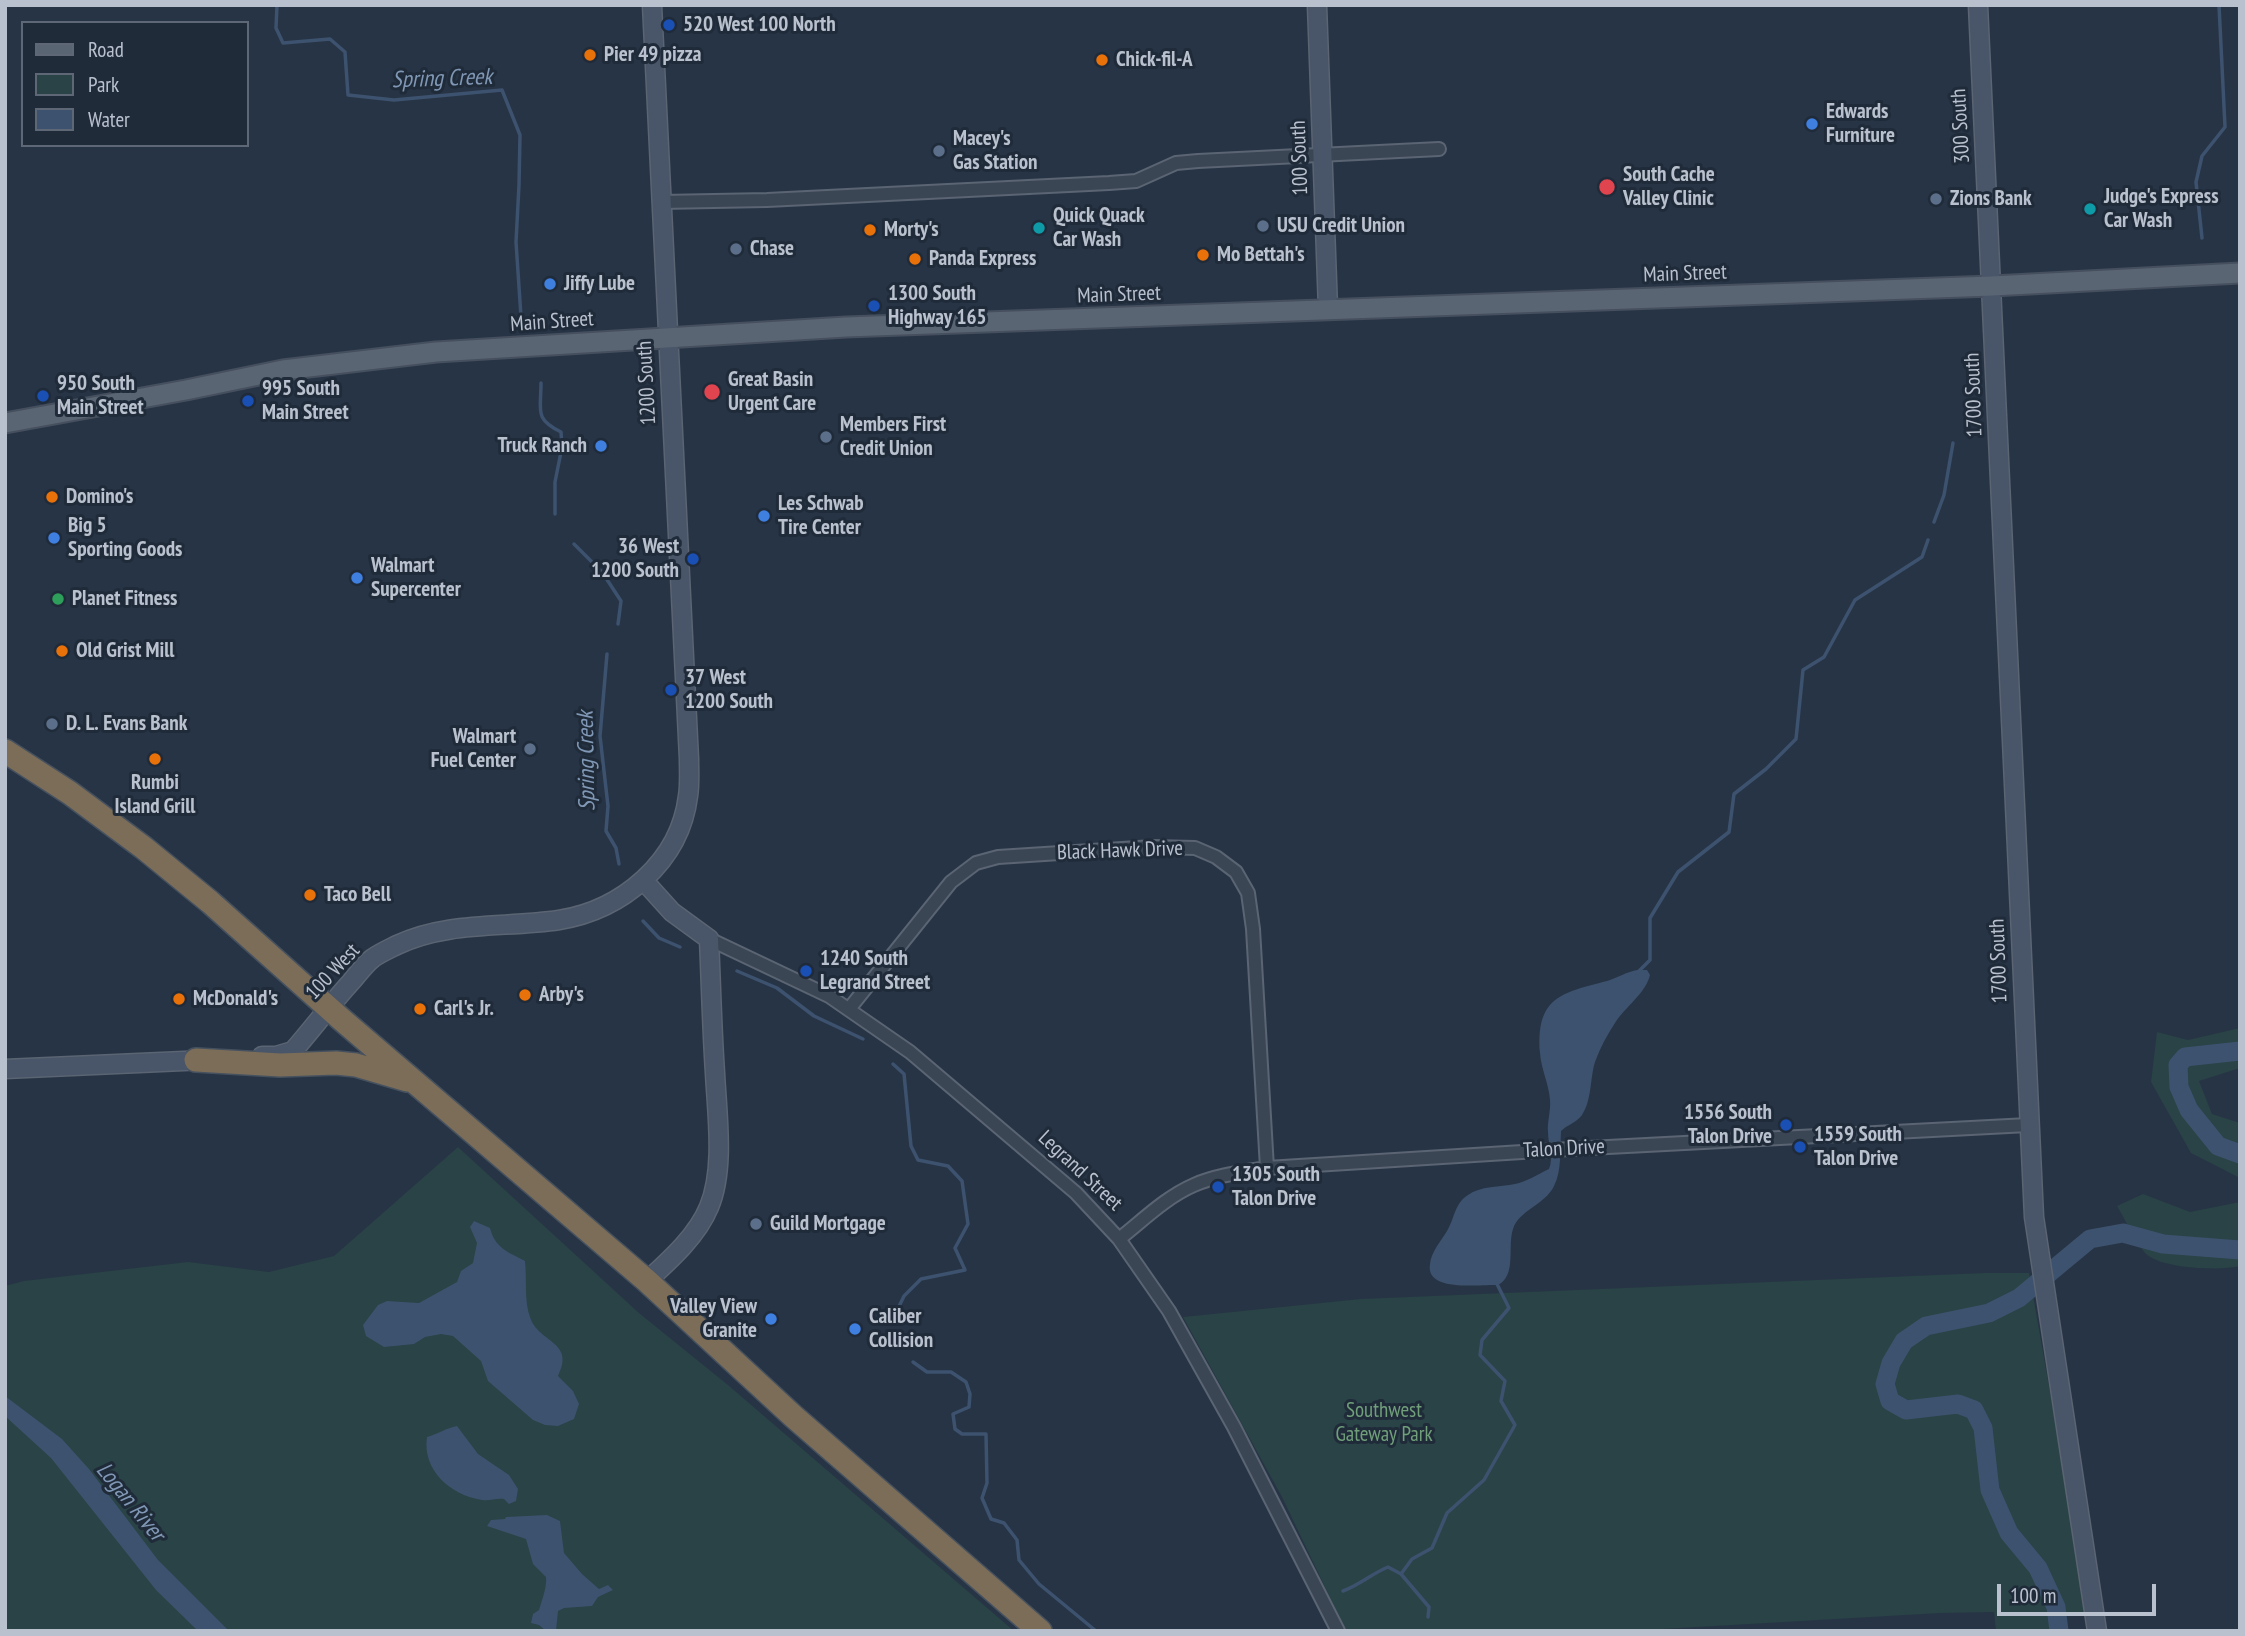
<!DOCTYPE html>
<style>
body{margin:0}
#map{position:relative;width:2245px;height:1636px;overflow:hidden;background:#273445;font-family:"PT Sans Narrow",sans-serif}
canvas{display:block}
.frame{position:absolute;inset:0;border:7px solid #b9c1ce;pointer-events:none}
.legend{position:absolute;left:21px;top:21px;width:228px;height:126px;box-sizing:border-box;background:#202b3a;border:2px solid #5d6775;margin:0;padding:9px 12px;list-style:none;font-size:21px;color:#b9c1ce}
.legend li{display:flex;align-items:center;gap:14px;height:35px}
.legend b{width:35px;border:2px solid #5d6775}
.scale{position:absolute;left:1997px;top:1584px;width:159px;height:32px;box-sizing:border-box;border:4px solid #b9c1ce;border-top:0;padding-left:9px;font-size:21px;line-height:24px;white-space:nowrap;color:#b9c1ce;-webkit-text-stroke:5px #202b3a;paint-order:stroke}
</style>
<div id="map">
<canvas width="2245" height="1636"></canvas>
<div class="frame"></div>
<ul class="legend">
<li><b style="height:9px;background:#5a6574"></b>Road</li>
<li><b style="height:19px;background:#294346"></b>Park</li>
<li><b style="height:19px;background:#3d526e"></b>Water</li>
</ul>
<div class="scale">100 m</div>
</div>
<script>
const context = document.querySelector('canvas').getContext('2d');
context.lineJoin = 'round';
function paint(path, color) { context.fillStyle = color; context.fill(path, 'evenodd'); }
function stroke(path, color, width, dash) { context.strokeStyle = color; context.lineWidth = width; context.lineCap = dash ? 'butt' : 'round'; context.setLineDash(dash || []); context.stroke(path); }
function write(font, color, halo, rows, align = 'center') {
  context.font = font + ' "PT Sans Narrow",sans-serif'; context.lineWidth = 6; context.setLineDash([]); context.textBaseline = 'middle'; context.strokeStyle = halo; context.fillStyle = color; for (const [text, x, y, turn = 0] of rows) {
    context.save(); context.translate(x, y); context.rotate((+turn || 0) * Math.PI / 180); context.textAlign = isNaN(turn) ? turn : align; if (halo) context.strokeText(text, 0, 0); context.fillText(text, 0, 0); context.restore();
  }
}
paint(new Path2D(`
 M2240,1028V1068L2199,1081L2212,1114L2240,1123V1178L2191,1153L2151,1082L2157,1032L2188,1040Z
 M458,1147L639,1313L728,1385L1014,1631H5V1286L24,1281L188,1262L269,1272L334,1256Z
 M2143,1194L2190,1212L2240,1202V1266C2220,1271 2160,1269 2145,1253C2134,1240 2126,1221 2117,1206Z
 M1985,1273H2029L2089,1612L2053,1613L2066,1631H1996L1994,1612L1940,1613L1628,1631H1346L1282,1497L1183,1317L1361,1299Z`), '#294346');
paint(new Path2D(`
 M1637,970H1647L1650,975C1646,993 1625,1007 1615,1023C1607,1035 1600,1048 1595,1062C1590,1078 1592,1100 1582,1115C1576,1123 1567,1125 1561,1131C1560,1148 1562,1171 1554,1186C1545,1205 1519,1210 1513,1229C1507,1247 1517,1275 1498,1285C1481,1284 1425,1293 1430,1264C1431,1252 1441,1241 1447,1231C1455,1218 1454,1204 1468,1195C1480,1186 1500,1187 1515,1184C1526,1182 1538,1174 1549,1169C1554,1157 1548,1145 1548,1132C1547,1122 1551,1111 1550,1100C1549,1084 1541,1069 1540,1053C1536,997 1561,993 1607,981C1617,978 1626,972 1637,970Z
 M474,1221L490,1228C495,1248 508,1252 525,1261C527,1279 524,1301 530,1317C538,1343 576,1341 558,1376L573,1391L579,1404L574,1419L558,1426L545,1425L533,1420L488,1381L481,1361L453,1336L441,1334L425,1337L414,1344L384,1347L366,1336L363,1325L378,1305L387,1301L419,1303L457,1282L461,1271L473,1263L477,1243L470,1227Z
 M5,1396L62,1439L89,1469L158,1560L229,1631H198L156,1590L51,1458L5,1416Z
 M457,1426L478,1454L509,1475L518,1489L516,1501L509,1504L504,1499C496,1498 490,1501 482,1500C450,1495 422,1470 427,1437C438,1434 446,1428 457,1426Z
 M547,1515L560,1521L564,1553L582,1574L599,1589L608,1585L613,1590L598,1597L592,1606L564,1608L558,1611L556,1631H546L539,1625L531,1623L533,1614L539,1610C542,1599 547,1588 546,1577L533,1564L526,1539L487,1526L491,1520L505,1519L506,1517Z`), '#3d526e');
stroke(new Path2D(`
 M277,5L276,28L283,43L330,39L345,52L348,95L394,100L502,90L520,135L519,185L516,242L521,317
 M2202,238L2196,182L2202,156L2225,127L2219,5
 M541,383C541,411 534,419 561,432L562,447L555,482V514
 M1934,522L1944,495L1953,443
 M574,544L602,572L621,601L618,624
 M607,654L600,736L608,806L606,831L616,848L619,864
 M643,921L659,938L680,947
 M737,971L777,988L814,1016L863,1039
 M1637,973L1650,960V918L1678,872L1729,832L1734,794L1766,769L1796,739L1803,670L1824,657L1855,600L1922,557L1928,540
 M892,1321L904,1296L921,1279L965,1270L955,1248L968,1224L962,1181L948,1166L918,1160L911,1146L904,1074L893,1064
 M913,1362L927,1372H951L966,1382L970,1394L969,1407L953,1414L955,1429L962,1434H986L987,1483L982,1498L991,1519L1004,1523L1017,1540L1019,1560L1039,1584L1096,1631
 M1401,1574L1429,1607L1428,1617
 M1343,1591C1360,1585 1371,1574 1388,1567L1401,1574L1412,1559L1432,1548L1447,1513L1484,1480L1515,1425L1501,1401L1505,1381L1480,1355L1482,1340L1509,1308L1497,1284`), '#3d526e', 3.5);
stroke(new Path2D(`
 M2240,1051L2185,1057L2178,1065L2179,1087L2189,1110L2218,1146L2240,1154
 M2059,1631L2056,1607L2038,1568L2009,1533L1990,1490L1983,1428L1974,1410L1958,1404L1906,1410L1890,1401L1885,1384L1891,1363L1904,1341L1926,1326L1989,1313L2019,1298L2090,1239L2123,1233L2163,1244L2240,1250`), '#3d526e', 19);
const street = new Path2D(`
 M661,202L767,200L1109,183L1136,181L1176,163L1198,161L1439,149
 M709,939L829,996L910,1052L1076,1193L1119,1239L1169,1311L1234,1427L1338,1631
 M849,1009L951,882L976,863L998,857L1153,847L1195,848L1216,857L1236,872L1248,893L1253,929L1267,1168
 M1119,1239C1142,1221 1166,1197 1194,1185C1217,1175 1243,1172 1267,1168L1570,1149L2028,1125`);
const secondary = new Path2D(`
 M1317,5L1328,309
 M1978,5L2034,1217L2097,1631
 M644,881L672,912L709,939C711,984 712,1029 715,1073C717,1114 725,1169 709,1207C697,1236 670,1260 647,1281
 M262,1056H276L293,1051C313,1028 331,1004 351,982C358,974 365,964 373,958C380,953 389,949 397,945C447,921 505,928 559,920C622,910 680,862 688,796C690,784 689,771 689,759L652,5
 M5,1069L206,1060`);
const primary = new Path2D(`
 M5,423L186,390L283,370L436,352L846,327L1992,286L2240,273`);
const highway = new Path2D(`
 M5,751L70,793L144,848L210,902L341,1019L647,1281L793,1416L1040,1631
 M196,1060L280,1065L336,1063L356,1065L407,1080`);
stroke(street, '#5a6472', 16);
stroke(secondary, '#5a6472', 21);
stroke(primary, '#454f5e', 23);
stroke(highway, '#46515f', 26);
stroke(street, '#3b4654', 12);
stroke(secondary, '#495568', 18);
stroke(primary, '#5a6574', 19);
stroke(highway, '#7b6d58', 23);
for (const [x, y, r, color] of [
 [669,25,7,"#1a4fb4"],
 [590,55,7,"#e8710a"],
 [1102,60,7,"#e8710a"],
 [1812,124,7,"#3f7fe0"],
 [939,151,7,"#5c6f8a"],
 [1607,187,9,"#e0444e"],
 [1936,199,7,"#5c6f8a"],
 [2090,209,7,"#0f9aa8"],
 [1263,226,7,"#5c6f8a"],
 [1039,228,7,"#0f9aa8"],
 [870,230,7,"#e8710a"],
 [736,249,7,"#5c6f8a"],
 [1203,255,7,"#e8710a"],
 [915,259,7,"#e8710a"],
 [550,284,7,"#3f7fe0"],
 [874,306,7,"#1a4fb4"],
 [712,392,9,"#e0444e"],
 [43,396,7,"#1a4fb4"],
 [248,401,7,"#1a4fb4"],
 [826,437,7,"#5c6f8a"],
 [601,446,7,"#3f7fe0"],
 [52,497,7,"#e8710a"],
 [764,516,7,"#3f7fe0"],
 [54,538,7,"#3f7fe0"],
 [693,559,7,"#1a4fb4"],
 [357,578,7,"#3f7fe0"],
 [58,599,7,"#2e9e5b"],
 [62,651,7,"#e8710a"],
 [671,690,7,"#1a4fb4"],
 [52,724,7,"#5c6f8a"],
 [530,749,7,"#5c6f8a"],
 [155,759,7,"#e8710a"],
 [310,895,7,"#e8710a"],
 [806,971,7,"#1a4fb4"],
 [525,995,7,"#e8710a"],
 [179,999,7,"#e8710a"],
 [420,1009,7,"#e8710a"],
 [1786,1125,7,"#1a4fb4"],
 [1800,1147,7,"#1a4fb4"],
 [1218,1187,7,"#1a4fb4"],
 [756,1224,7,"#5c6f8a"],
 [771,1319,7,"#3f7fe0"],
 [855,1329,7,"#3f7fe0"]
]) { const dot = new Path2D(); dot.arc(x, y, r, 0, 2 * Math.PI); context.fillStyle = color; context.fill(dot); stroke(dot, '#202b3a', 2.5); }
write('bold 21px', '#b9c1ce', '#202b3a', [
 ["520 West 100 North",683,25],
 ["Pier 49 pizza",604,55],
 ["Chick-fil-A",1116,60],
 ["Edwards",1826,112],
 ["Furniture",1826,136],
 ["Macey's",953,139],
 ["Gas Station",953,163],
 ["South Cache",1623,175],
 ["Valley Clinic",1623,199],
 ["Judge's Express",2104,197],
 ["Car Wash",2104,221],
 ["Zions Bank",1950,199],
 ["Quick Quack",1053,216],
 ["Car Wash",1053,240],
 ["USU Credit Union",1277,226],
 ["Morty's",884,230],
 ["Chase",750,249],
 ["Mo Bettah's",1217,255],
 ["Panda Express",929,259],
 ["Jiffy Lube",564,284],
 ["1300 South",888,294],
 ["Highway 165",888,318],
 ["Great Basin",728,380],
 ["Urgent Care",728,404],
 ["950 South",57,384],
 ["Main Street",57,408],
 ["995 South",262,389],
 ["Main Street",262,413],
 ["Members First",840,425],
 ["Credit Union",840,449],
 ["Truck Ranch",587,446,"right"],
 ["Domino's",66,497],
 ["Les Schwab",778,504],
 ["Tire Center",778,528],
 ["Big 5",68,526],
 ["Sporting Goods",68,550],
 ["36 West",679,547,"right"],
 ["1200 South",679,571,"right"],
 ["Walmart",371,566],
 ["Supercenter",371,590],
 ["Planet Fitness",72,599],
 ["Old Grist Mill",76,651],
 ["37 West",685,678],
 ["1200 South",685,702],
 ["D. L. Evans Bank",66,724],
 ["Walmart",516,737,"right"],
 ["Fuel Center",516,761,"right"],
 ["Rumbi",155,783,"center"],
 ["Island Grill",155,807,"center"],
 ["Taco Bell",324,895],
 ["1240 South",820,959],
 ["Legrand Street",820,983],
 ["Arby's",539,995],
 ["McDonald's",193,999],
 ["Carl's Jr.",434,1009],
 ["1556 South",1772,1113,"right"],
 ["Talon Drive",1772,1137,"right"],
 ["1559 South",1814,1135],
 ["Talon Drive",1814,1159],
 ["1305 South",1232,1175],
 ["Talon Drive",1232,1199],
 ["Guild Mortgage",770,1224],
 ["Valley View",757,1307,"right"],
 ["Granite",757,1331,"right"],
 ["Caliber",869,1317],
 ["Collision",869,1341]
], 'left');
write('21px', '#b9c1ce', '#202b3a', [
 ["300 South",1961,126,-93],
 ["100 South",1300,158,-92],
 ["Main Street",1685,274,-2],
 ["Main Street",1119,295,-2],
 ["Main Street",552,322,-4],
 ["1200 South",647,383,-93],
 ["1700 South",1974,395,-92],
 ["Black Hawk Drive",1120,851,-2],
 ["1700 South",1999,961,-92],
 ["100 West",333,972,-47],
 ["Talon Drive",1564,1149,-3],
 ["Legrand Street",1080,1171,43]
]);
write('21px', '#709f7a', '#202b3a', [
 ["Southwest",1384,1411],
 ["Gateway Park",1384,1435]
]);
write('italic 23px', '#8098b5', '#202b3a', [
 ["Spring Creek",442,79,-2],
 ["Spring Creek",587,761,-91],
 ["Logan River",130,1502,51]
]);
</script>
